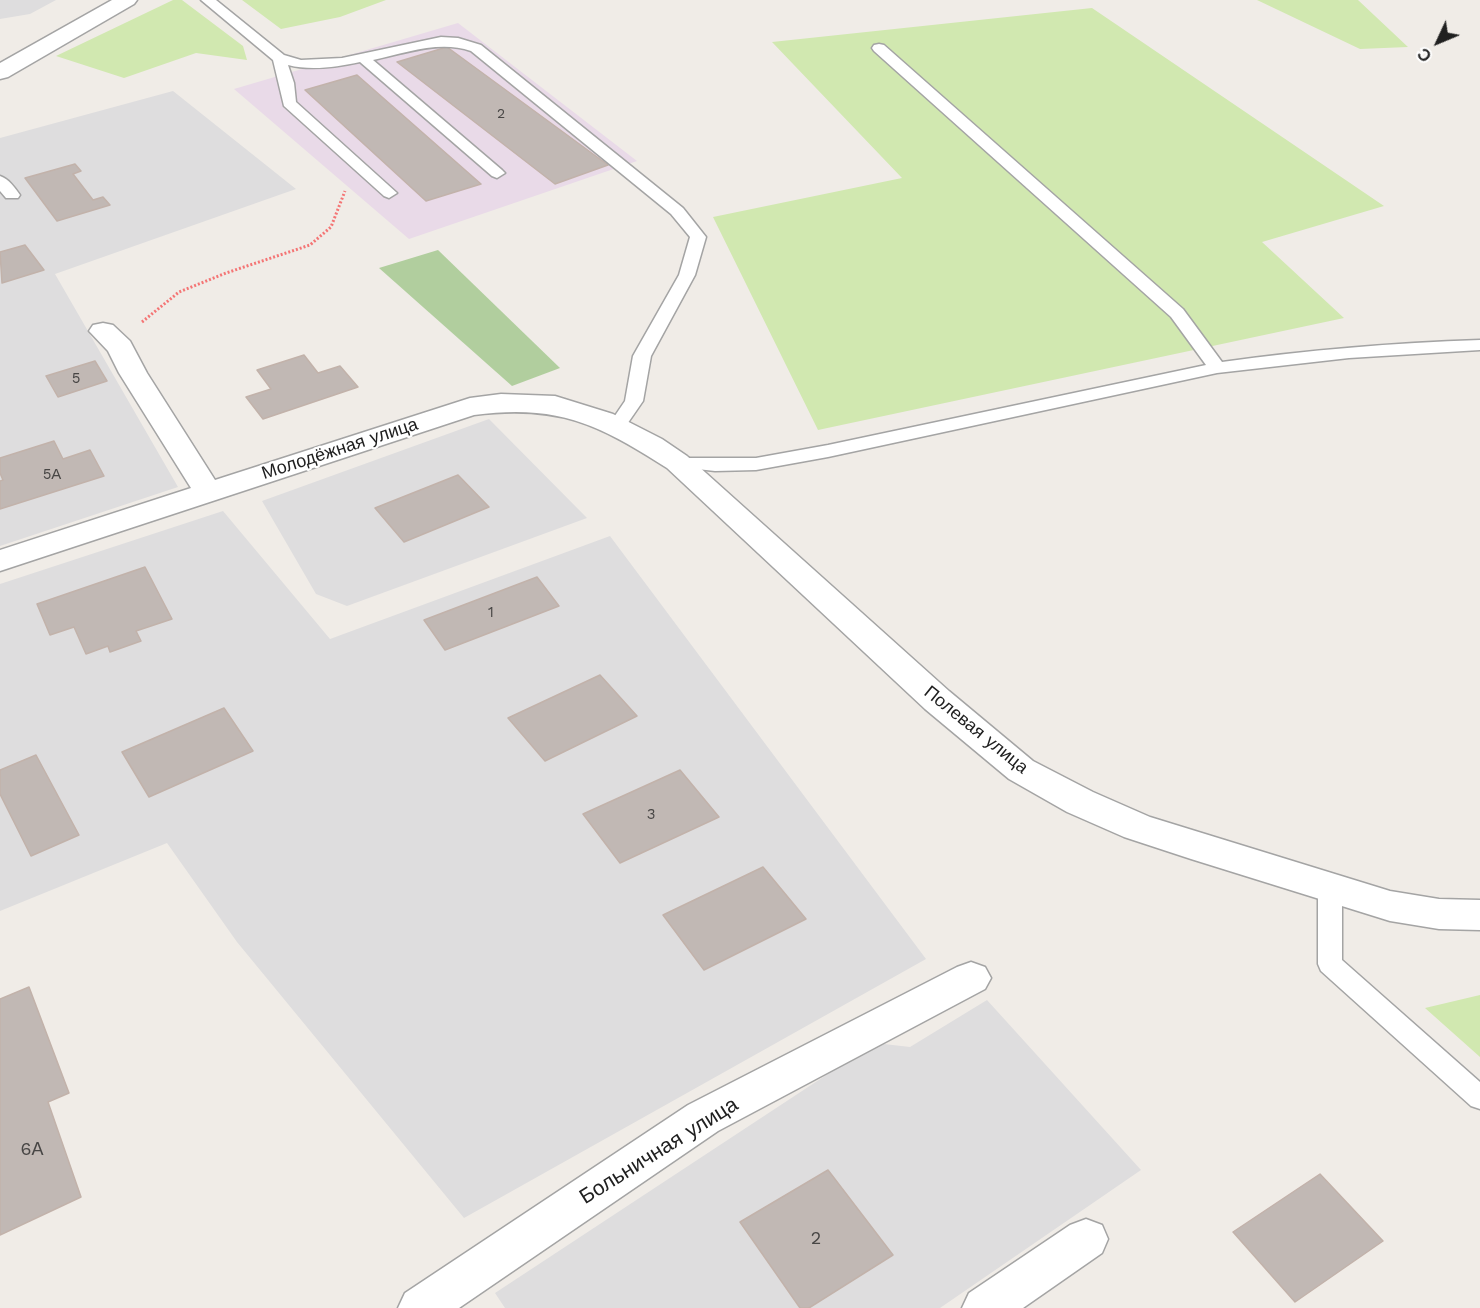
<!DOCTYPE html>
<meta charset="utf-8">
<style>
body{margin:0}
#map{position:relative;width:1480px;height:1308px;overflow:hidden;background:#f0ece7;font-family:"Work Sans",sans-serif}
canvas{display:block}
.north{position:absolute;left:1408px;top:12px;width:60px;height:60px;-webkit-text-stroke:4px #fff;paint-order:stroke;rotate:226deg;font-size:16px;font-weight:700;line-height:24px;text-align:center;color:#202020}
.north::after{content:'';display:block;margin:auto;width:21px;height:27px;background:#202020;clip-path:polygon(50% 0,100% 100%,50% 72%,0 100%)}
</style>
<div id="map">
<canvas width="1480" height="1308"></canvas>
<div class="north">С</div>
</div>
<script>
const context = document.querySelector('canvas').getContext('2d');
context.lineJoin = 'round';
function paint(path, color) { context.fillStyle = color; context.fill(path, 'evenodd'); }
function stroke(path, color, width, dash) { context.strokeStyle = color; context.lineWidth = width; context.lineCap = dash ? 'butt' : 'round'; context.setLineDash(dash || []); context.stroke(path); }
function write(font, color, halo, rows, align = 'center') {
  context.font = font + ' "Work Sans",sans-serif'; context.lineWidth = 4.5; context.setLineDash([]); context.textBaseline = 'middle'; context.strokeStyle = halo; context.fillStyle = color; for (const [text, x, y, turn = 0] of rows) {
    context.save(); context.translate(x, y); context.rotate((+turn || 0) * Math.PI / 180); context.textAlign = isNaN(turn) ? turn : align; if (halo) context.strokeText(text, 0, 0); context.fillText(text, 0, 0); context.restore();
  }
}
paint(new Path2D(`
 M0,0H56L30,14L0,19Z
 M173,91L296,189L55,274L178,487L0,546V138Z
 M489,419L587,518L347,606L316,594L262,501Z
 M223,511L330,639L610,536L926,959L464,1218L237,942L167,843L0,911V584Z
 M987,1000L1141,1170L940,1308H505L495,1293L875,1043L910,1047Z`), '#deddde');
paint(new Path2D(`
 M458,23L637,161L409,239L234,89Z`), '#e9dae8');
paint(new Path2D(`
 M173,0H182L243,46L247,60L196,53L124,78L56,56Z
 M242,0H386L340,17L281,29Z
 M1257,0H1358L1408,47L1360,49Z
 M1092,8L1384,206L1262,242L1344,318L818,430L713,217L902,178L772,42Z
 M1480,995V1057L1425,1008Z`), '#d1e8b0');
paint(new Path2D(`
 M438,250L560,368L512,386L379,268Z`), '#b1ce9e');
const building = new Path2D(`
 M447,47L608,165L555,184L397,62Z
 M357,75L481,184L426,201L305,90Z
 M75,164L81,171L73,174L93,200L103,197L110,205L57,221L25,178Z
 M25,245L44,270L2,283L0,252Z
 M304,355L318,373L340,366L358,387L263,419L246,397L271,389L257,370Z
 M95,361L107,381L58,397L46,376Z
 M54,441L63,459L90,450L104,476L0,509V481L3,480L0,473V458Z
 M458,475L489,507L404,542L375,508Z
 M145,567L172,619L136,631L141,641L110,652L108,646L86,654L74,627L50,635L37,604Z
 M537,577L559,606L445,650L424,620Z
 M600,675L637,716L545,761L508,718Z
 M224,708L253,751L149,797L122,752Z
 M36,755L79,835L31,856L0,794V770Z
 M680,770L719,817L620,863L583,814Z
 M763,867L806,919L704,970L663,915Z
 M29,987L69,1093L48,1102L81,1197L0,1235V999Z
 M828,1170L893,1255L809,1308H800L740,1222Z
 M1320,1174L1383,1241L1295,1302L1233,1232Z`);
paint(building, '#c1b8b4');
stroke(building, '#c2b2aa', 1.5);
const service = new Path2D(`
 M201,0H216L284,55L301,60L342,58L441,37L458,38L481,45L683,208L706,237L695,275L651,356L643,401L623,430H611L608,426L625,401L633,356L679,275L690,237L671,214L471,51C439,40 406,53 373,60L502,170L505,173L497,178L492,176L360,62C337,67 311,71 288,65L294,83L296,102L397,193L389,198L384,196L284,106L273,60Z
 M879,44L884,45L1183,309L1222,362C1307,350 1393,343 1480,340V350L1349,358L1217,373L828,457L756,470L715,471L670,466L668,462L670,458H756L828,445L1206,365L1171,317L874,51L872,48L874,45Z
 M0,176C9,179 15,188 20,195L18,198H6L0,191Z
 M1330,879L1338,881L1342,888V960L1480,1082V1109L1471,1106L1321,971L1318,964V888L1322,881Z`);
const minor = new Path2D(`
 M103,323L113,325L130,341L147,373L215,480L470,398L501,394L555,396L613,414L662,439L687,456L949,691L1033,761L1093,792L1150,817L1390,891L1439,899L1480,900V930L1439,929L1390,921L1191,859L1124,837L1067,812L1009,779L925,709L667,468C598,424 558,404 474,415L0,571V550L191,488L119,373L108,351L89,331L93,325Z
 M971,962L985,967L991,978L985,989L718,1131L459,1308H398L405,1293L688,1105L957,967Z
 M1086,1219L1102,1225L1108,1239L1102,1253L1023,1308H962L969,1293L1070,1225Z`);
const tertiary = new Path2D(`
 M112,0H137L134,4L8,77L0,79V63Z`);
stroke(service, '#a4a4a4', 3);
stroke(minor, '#a4a4a4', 3);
stroke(tertiary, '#a4a4a4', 3);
stroke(new Path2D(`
 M142,322L179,292L226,273L310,245L331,227L345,191`), '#f47575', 3, [2, 2]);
paint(service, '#fff');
paint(minor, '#fff');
paint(tertiary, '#fff');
write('14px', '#484645', null, [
 ["2",501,114]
]);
write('15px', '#484645', null, [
 ["5",76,379],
 ["5А",52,475],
 ["1",491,613],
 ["3",651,815]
]);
write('18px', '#202020', '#fff', [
 ["Молодёжная улица",340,449,-18],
 ["Полевая улица",976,730,39]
]);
write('18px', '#484645', null, [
 ["6А",32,1150],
 ["2",816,1239]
]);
write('21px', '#202020', '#fff', [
 ["Больничная улица",659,1151,-32]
]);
</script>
